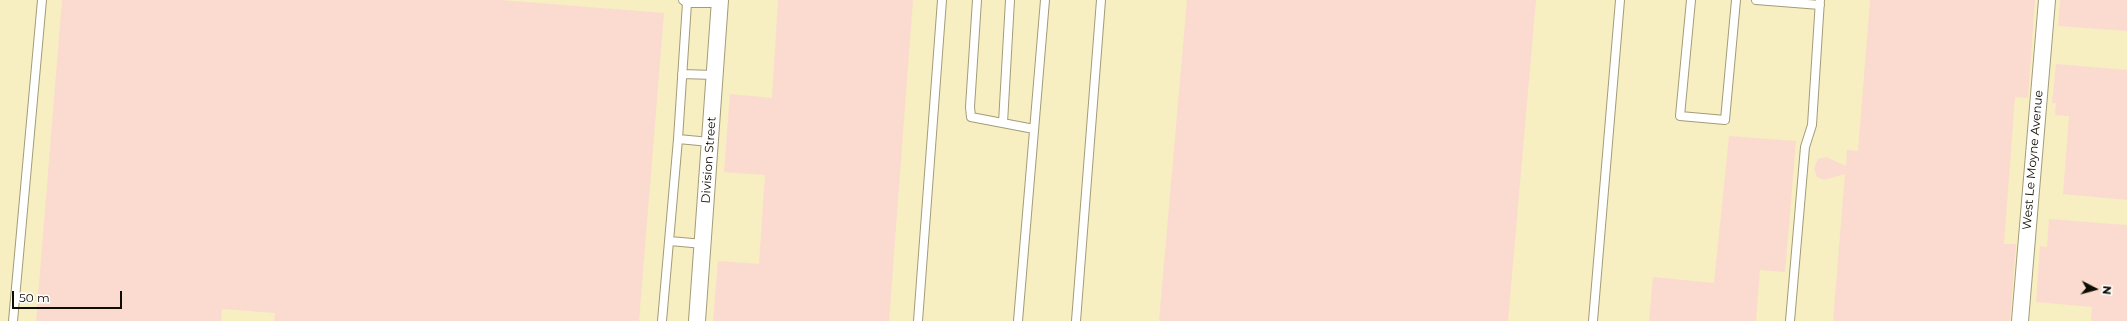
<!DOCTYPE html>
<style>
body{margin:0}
#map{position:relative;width:2127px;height:321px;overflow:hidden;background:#fefae4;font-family:Montserrat,sans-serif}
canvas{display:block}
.north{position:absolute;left:2075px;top:269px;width:40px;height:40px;-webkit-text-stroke:3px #fff;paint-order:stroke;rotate:96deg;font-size:11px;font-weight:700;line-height:16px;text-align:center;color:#0f0c02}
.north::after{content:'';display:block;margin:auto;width:14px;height:18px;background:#0f0c02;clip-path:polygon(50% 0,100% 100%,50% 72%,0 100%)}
.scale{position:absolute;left:12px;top:291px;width:110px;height:18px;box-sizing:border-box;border:2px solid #0f0c02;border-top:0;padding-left:5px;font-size:12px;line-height:14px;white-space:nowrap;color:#0f0c02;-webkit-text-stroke:3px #fff;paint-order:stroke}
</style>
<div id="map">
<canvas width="2127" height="321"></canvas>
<div class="north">N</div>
<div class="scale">50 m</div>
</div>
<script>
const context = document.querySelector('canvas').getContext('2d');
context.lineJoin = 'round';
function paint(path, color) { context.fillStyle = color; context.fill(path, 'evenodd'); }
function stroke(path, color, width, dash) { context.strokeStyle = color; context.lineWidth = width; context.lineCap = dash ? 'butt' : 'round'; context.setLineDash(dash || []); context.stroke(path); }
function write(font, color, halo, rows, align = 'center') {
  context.font = font + ' Montserrat,sans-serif'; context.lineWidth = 4; context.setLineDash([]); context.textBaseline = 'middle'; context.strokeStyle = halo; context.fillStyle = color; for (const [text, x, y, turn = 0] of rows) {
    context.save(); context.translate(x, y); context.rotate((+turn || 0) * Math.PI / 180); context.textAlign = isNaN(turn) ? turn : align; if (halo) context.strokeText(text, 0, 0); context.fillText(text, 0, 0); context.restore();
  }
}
paint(new Path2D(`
 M0,0H2127V321H0Z`), '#f7eec1');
paint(new Path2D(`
 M62,0H501L664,13L639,321H274L275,313L222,309L221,321H36Z
 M778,0H913L889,321H713L718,261L759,264L765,175L724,172L730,94L772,98Z
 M1187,0H1536L1508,321H1159Z
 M1870,0H2035L2028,98L2015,97L2004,244H2016L2010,321H1833L1845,174L1824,180L1817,177L1814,168L1818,159L1826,157L1846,166L1847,150L1858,151Z
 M2060,0H2127V31L2058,26Z
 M2056,64L2127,70V200L2063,194L2069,116L2055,115L2056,103H2052Z
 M1729,136L1796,141L1785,272L1760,270L1756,321H1649L1653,277L1714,283Z
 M2049,219L2127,225V321H2091L2092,307L2036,302L2040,246L2047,247Z`), '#fbdbd0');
const lane = new Path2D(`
 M977,0L970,107L971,117L1034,129
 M1691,0L1680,116L1725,120L1736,0
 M1756,0L1820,5
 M687,3H720
 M682,74L714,75
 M1003,123L1010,0
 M678,139L710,142
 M670,241L703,244
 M13,321L42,0
 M662,321L678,139L687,3L683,0
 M918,321L942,0
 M1018,321L1045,0
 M1076,321L1101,0
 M1593,321L1620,0
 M1790,321L1805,147L1812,125L1820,0`);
const street = new Path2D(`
 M697,321L720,0
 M2020,321L2047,0`);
stroke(lane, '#a39c79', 10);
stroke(street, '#a39c79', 18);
stroke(lane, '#fff', 8);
stroke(street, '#fff', 16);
write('12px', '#0f0c02', '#fff', [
 ["Division Street",709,160,-86],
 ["West Le Moyne Avenue",2033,160,-85]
]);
</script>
